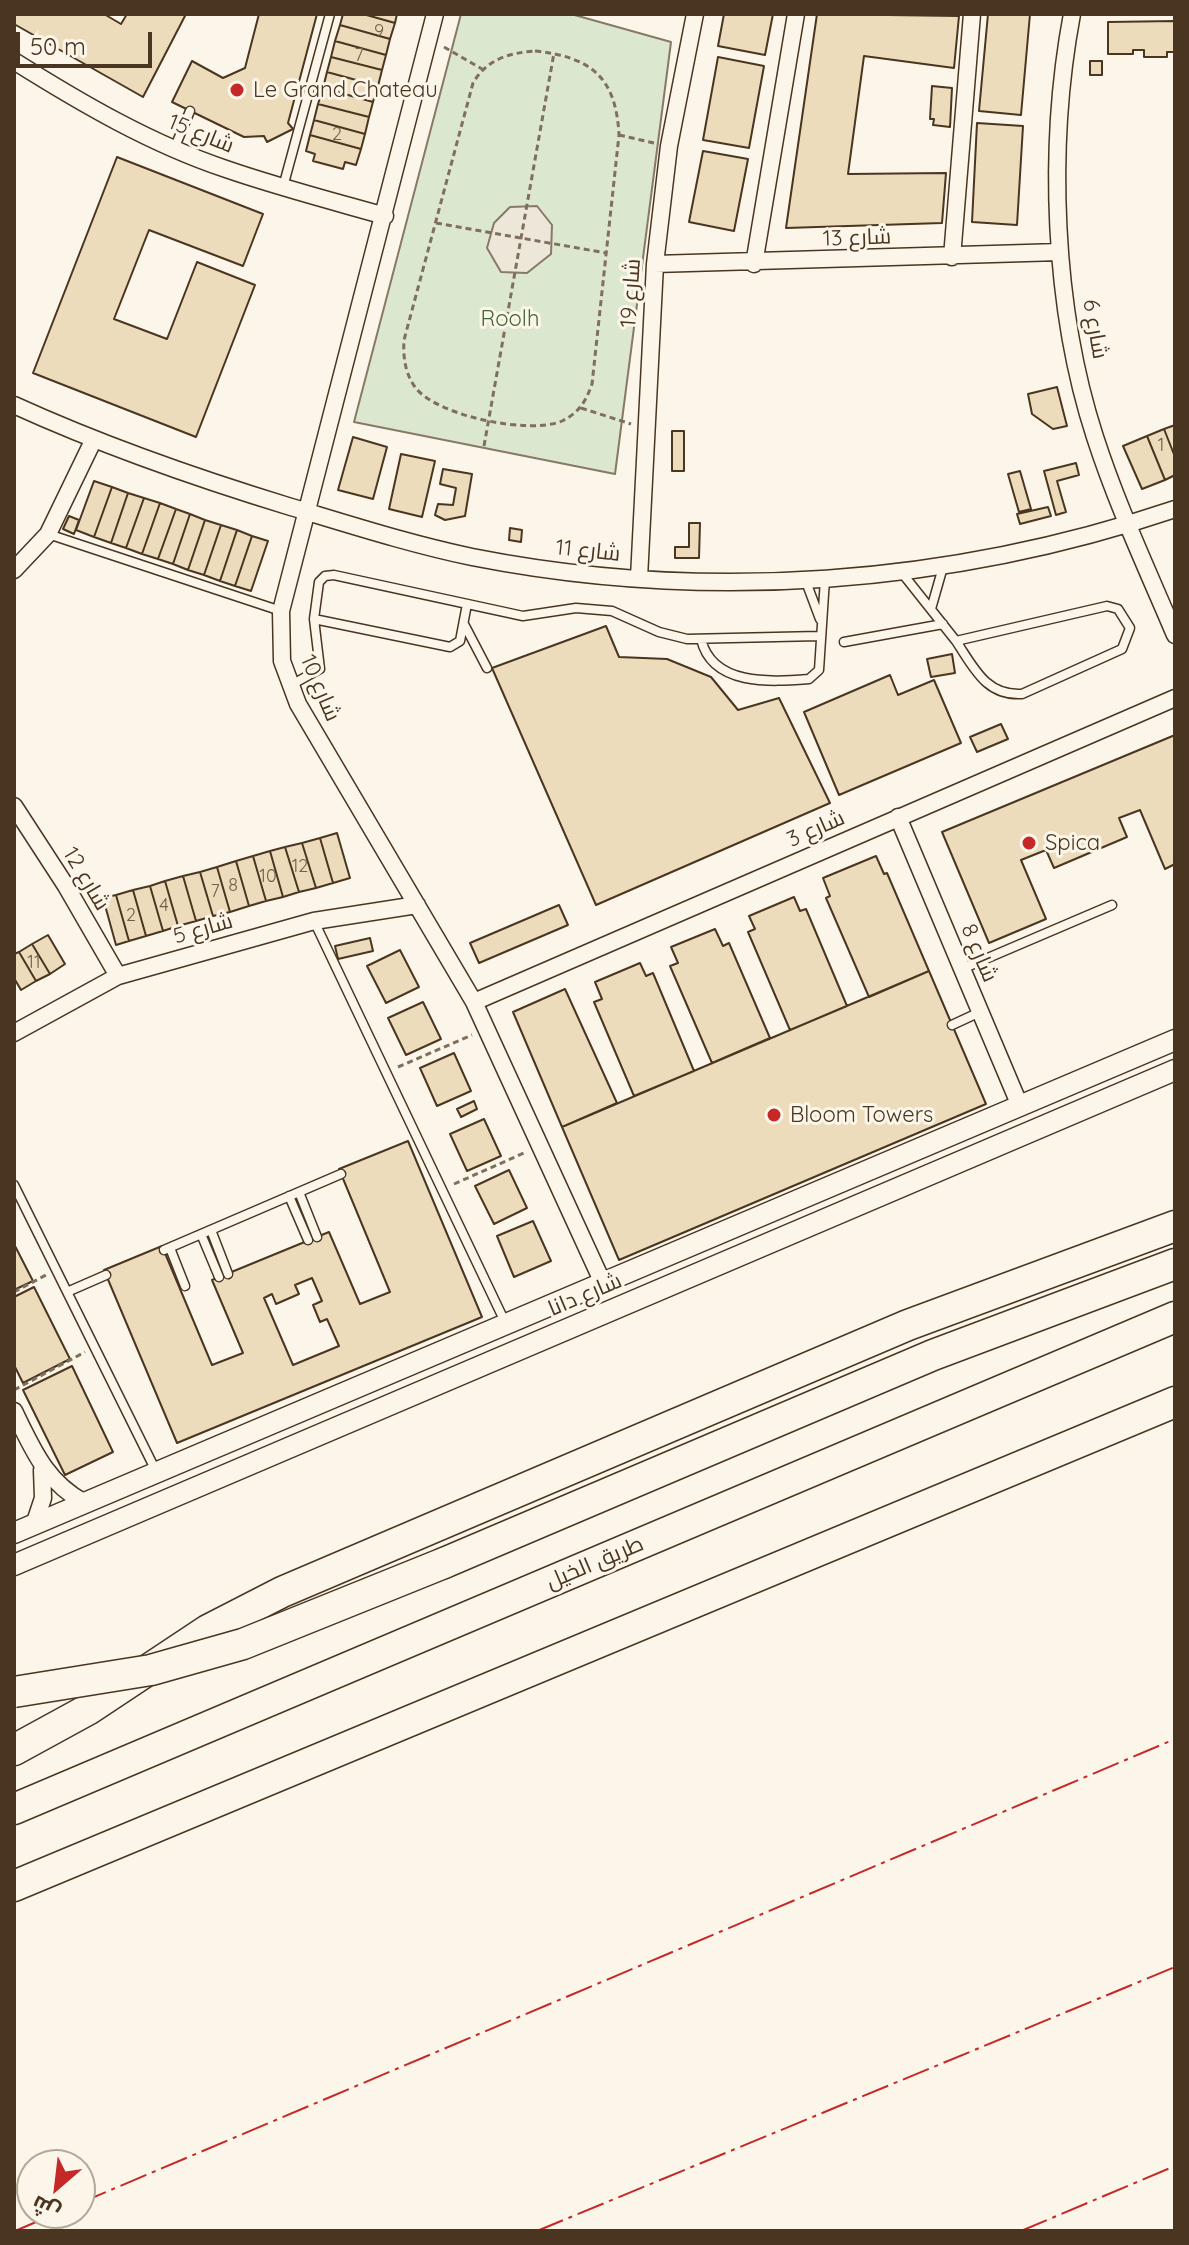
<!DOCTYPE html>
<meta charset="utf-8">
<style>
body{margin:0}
#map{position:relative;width:1189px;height:2245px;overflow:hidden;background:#fbf6e9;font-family:Quicksand,Cairo,sans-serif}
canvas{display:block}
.frame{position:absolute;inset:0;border:16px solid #4a3520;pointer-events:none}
.north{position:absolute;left:16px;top:2149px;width:80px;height:80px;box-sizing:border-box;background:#fbf6e9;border:2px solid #b4a999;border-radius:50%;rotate:208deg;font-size:22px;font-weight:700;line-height:32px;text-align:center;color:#4a3520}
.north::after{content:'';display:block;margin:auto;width:28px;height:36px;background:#c62828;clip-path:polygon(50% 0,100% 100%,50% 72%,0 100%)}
.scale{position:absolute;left:16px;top:32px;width:136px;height:36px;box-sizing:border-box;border:4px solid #4a3520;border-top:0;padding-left:10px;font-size:24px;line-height:28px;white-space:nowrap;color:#4a3520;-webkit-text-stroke:6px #fbf6e9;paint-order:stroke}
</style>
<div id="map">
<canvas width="1189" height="2245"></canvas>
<div class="frame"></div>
<div class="north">ش</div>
<div class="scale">50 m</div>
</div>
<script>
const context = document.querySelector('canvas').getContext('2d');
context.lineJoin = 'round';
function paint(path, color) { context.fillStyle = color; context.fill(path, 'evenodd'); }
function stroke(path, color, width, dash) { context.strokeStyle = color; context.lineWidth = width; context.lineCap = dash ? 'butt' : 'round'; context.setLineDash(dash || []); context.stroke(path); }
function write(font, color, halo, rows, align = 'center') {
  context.font = font + ' Quicksand,Cairo,sans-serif'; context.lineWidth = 6; context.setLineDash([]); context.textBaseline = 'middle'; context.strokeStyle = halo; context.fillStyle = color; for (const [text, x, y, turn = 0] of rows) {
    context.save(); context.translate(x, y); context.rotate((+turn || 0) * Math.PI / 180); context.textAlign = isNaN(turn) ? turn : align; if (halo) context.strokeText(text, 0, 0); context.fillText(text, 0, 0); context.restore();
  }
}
const green = new Path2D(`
 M461,14H571L671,42L615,474L354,422Z`);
paint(green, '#dce7d0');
stroke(green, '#887966', 2);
const parking = new Path2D(`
 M537,206L552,225L551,254L527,273L501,272L487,248L494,223L510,207Z`);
paint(parking, '#ede7d9');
stroke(parking, '#887966', 2);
const building = new Path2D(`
 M14,14H104L121,24L127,14H186L143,97L14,24Z
 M259,14H317L288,123L293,129L267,142L264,136L244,137L172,102L192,61L223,78L245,68Z
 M343,14H363L395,23L390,39L340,25Z
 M363,14H397L395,23Z
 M724,14H773L765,55L718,46Z
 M817,14L959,16L954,68L864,56L848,174L946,173L942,223L786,228Z
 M988,14H1030L1021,115L979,111Z
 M1175,21V52H1167V57H1144V50H1133V54H1108V22Z
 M340,25L390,39L386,55L335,41Z
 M335,41L386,55L382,70L331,57Z
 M331,57L382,70L378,86L327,72Z
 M718,57L764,66L749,148L703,140Z
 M1090,61H1102V75H1090Z
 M327,72L378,86L373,102L323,88Z
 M932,86L952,88L950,127L933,125L934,119H930Z
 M323,88L373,102L369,117L318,104Z
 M318,104L369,117L365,134L314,120Z
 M314,120L365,134L361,149L310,135Z
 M977,123L1023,126L1017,225L972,222Z
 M310,135L361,149L356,165L345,162L343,169L313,161L315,154L306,151Z
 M703,151L748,159L734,231L689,222Z
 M117,157L263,214L243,266L149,230L114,319L167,339L197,262L255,285L196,437L33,373Z
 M1057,387L1067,426L1053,429L1032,414L1028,394Z
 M1175,425V457L1164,429Z
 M1164,429L1175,457V475L1165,480L1147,436Z
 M672,431H684V471H672Z
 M1147,436L1165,480L1142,489L1123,446Z
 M353,437L387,447L373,499L338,490Z
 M401,454L435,461L422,517L389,509Z
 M1076,463L1079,475L1057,481L1066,512L1056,515L1044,471Z
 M443,469L472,474L465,516L445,520L435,515L438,504L453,505L456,488L440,484Z
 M1020,471L1031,509L1019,512L1008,474Z
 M94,481L112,487L94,537L76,530Z
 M112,487L128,493L111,543L94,537Z
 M128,493L144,498L126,548L111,543Z
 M144,498L160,503L142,554L126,548Z
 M160,503L176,509L158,559L142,554Z
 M1048,507L1051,516L1020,524L1017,514Z
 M176,509L190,514L173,564L158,559Z
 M190,514L205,520L188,570L173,564Z
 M69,516L79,520L74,534L63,529Z
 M205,520L221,525L204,575L188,570Z
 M689,523H700L699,558H675V547H689Z
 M221,525L237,530L220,581L204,575Z
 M510,528L522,530L521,542L509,540Z
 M237,530L252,536L235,586L220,581Z
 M252,536L268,541L251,591L235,586Z
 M606,626L619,657L667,659L711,677L738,710L779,698L830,803L596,905L492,668Z
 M952,654L955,673L931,677L927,659Z
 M890,675L898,695L934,680L961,743L839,795L804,712Z
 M1001,724L1008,739L977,752L970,737Z
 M1175,735V864L1165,869L1140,810L1119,818L1127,837L1054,868L1046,850L1021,860L1046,919L989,943L942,832Z
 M337,833L350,878L333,883L320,838Z
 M320,838L333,883L316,888L302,843Z
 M302,843L316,888L299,892L285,847Z
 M285,847L299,892L283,897L270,851Z
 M270,851L283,897L266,901L253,856Z
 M253,856L266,901L249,906L236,861Z
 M876,856L884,874L887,873L929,971L869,997L826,898L830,896L823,878Z
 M236,861L249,906L230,912L217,867Z
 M217,867L230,912L213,916L200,872Z
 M200,872L213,916L196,921L183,876Z
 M183,876L196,921L178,926L165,881Z
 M165,881L178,926L163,931L150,886Z
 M150,886L163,931L146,936L133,890Z
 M133,890L146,936L129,941L116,895Z
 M116,895L129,941L116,945L103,898Z
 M794,897L800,911L806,909L847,1006L790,1030L748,932L755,929L749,916Z
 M559,905L568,925L479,963L470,943Z
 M715,929L723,946L729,943L770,1038L712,1063L670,966L678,963L671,947Z
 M48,935L65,964L50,974L32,944Z
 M370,938L373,951L338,959L335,946Z
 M32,944L50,974L36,981L19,952Z
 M400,950L419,987L386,1003L367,966Z
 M19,952L36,981L21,990L14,978V954Z
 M640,963L646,976L653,973L694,1071L634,1096L594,1002L602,999L595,982Z
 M929,971L986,1104L619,1260L562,1127Z
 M565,989L617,1103L562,1127L513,1012Z
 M423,1002L441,1039L406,1055L388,1018Z
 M454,1053L471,1091L437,1106L420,1068Z
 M474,1101L477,1109L461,1117L457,1109Z
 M484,1119L501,1156L467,1171L450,1134Z
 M408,1141L482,1317L177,1443L104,1270L162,1246L212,1365L243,1353L212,1280L329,1232L360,1304L390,1292L339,1169ZM312,1278L322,1301L313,1305L320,1322L327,1319L339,1346L293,1365L264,1298L272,1294L276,1304L299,1294L295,1285Z
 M509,1170L527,1208L494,1224L475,1186Z
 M533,1221L551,1261L514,1277L497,1236Z
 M14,1244L33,1281L14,1290Z
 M34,1287L70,1359L23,1383L14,1365V1297Z
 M72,1366L113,1452L65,1475L23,1390Z`);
paint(building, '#ecdcbc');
stroke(building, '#4a3520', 2);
const service = new Path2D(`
 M174,149L190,111
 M283,187L330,14
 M48,534L281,611
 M902,573L956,641
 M805,579L820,619
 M467,604L460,641L450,647L314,619L319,582L325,576L334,575L523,616L576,608L612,611L659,632L687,639L819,636
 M1107,606L1118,609L1130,628L1122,649L1022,694C986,696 974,668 956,641Z
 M931,609L943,567
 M464,624L487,668
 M701,639C712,686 770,682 809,679L819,670L825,579
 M844,642L943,624
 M291,685L320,669L314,619
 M314,921L505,1322
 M962,969L1112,905
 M952,1025L980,1012
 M14,1185L156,1471
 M299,1192L317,1237
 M289,1196L308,1240
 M211,1230L228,1274
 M201,1234L219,1277
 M170,1248L185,1286
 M164,1250L341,1174
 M67,1292L106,1275`);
const minor = new Path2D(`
 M435,14L281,611L282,661L298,704L474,1002L602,1281
 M1072,14C1047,147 1053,308 1095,437C1117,505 1147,569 1175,635
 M14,61C81,103 151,144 226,169C278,187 332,201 385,216
 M952,257L972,14
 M655,264L1060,252
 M754,264L796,14
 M14,405C104,446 196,478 291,507C351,525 410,544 472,557C705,603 950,585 1175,509
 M14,570L48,534L93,441
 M639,578L655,264L669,146L695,14
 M14,806L66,886L118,976
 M898,817L1020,1106
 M474,1002L1175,698
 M14,1033L118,976L314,921L417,905
 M14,1411C33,1450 46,1482 85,1503
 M34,1525L43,1498L42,1470`);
const tertiary = new Path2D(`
 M14,1533L1175,1040
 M14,1565L1175,1070`);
const motorway = new Path2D(`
 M444,1563L933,1355L1175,1264
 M14,1750L89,1709L208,1630L282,1592L908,1325L1175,1226
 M14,1809L1175,1317
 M14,1886L1175,1402`);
stroke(service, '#4a3520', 11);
stroke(minor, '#4a3520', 19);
stroke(tertiary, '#4a3520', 23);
stroke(motorway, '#4a3520', 33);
stroke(new Path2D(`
 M444,47L482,69
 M535,51C591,57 616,77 619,135L592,384C586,401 579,413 562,421C530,435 436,416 415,387C405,373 403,357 404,340L473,83C487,59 509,53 535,51Z
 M619,135L654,143
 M436,223L606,253
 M581,408L631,424
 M484,446L554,53
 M398,1067L472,1035
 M454,1184L524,1153
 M14,1292L46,1275
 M14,1390L85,1352`), '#7f6f5c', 3, [6, 4]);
stroke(service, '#fbf6e9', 8);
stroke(minor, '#fbf6e9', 16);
stroke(tertiary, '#fbf6e9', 20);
stroke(motorway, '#fbf6e9', 30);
const motorwayBridge = new Path2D(`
 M14,1692L151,1670L243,1644L444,1563`);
stroke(motorwayBridge, '#4a3520', 33, []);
stroke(motorwayBridge, '#fbf6e9', 30);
stroke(new Path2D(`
 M80,2203L1175,1739
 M15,2231L57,2213
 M537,2231L1175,1967
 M1021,2231L1175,2166`), '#c62828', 2, [28, 6, 4, 6]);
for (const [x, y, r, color] of [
 [237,90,8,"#c62828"],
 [1029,843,8,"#c62828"],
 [774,1115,8,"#c62828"]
]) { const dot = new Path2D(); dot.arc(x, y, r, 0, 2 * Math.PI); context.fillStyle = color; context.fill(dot); stroke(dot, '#fbf6e9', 3); }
write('18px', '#725f47', null, [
 ["9",379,32],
 ["7",359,56],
 ["2",337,135],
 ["1",1161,446],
 ["12",300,867],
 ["10",268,877],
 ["8",233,886],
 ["7",215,892],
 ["4",164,906],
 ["2",131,916],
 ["11",34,963]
]);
write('22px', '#4a3520', '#fbf6e9', [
 ["Le Grand Chateau",253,90],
 ["Spica",1045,843],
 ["Bloom Towers",790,1115]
], 'left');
write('22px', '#4a3520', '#fbf6e9', [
 ["شارع 15",201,134,22],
 ["شارع 13",857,238,-2],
 ["شارع 19",631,293,-86],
 ["شارع 6",1095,329,80],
 ["شارع 11",588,551,6],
 ["شارع 10",320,688,67],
 ["شارع 3",816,829,-24],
 ["شارع 12",86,879,59],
 ["شارع 5",203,929,-16],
 ["شارع 8",979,953,67],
 ["شارع دانا",585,1295,-23],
 ["طريق الخيل",595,1563,-23]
]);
write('22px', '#436837', '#fbf6e9', [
 ["Roolh",510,319]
]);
</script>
